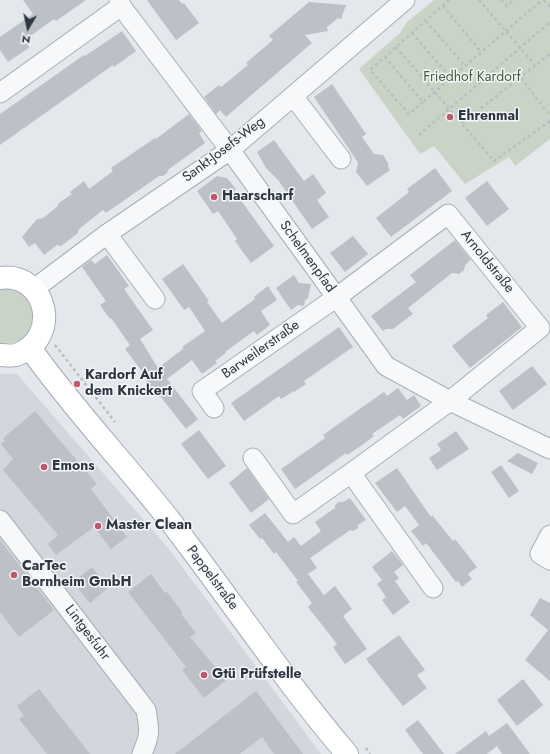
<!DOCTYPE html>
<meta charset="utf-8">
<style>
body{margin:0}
#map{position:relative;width:550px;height:754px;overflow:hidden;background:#e4e7eb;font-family:Jost,sans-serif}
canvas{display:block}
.north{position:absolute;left:8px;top:8px;width:40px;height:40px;-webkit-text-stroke:3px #f4f6f8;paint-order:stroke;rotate:189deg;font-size:11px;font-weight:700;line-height:16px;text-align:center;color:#2d3641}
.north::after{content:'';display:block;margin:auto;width:14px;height:18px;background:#2d3641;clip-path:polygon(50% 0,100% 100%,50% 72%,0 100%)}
</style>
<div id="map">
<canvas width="550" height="754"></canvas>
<div class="north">N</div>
</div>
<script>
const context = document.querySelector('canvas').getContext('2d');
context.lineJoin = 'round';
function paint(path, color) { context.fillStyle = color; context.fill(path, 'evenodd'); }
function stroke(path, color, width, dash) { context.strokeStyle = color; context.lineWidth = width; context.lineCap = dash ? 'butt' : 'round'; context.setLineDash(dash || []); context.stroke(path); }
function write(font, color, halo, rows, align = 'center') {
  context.font = font + ' Jost,sans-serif'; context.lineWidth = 3; context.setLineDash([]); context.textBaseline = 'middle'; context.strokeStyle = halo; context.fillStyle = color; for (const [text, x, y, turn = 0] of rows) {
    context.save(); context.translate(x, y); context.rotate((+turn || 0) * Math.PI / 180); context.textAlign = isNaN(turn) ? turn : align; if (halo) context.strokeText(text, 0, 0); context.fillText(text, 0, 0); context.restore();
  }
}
paint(new Path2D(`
 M0,374H17L168,548L321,754H0Z`), '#d3d6dc');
paint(new Path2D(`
 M434,0H550V139L515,166L509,157L465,184L434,146L420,154L359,69L400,33L407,22Z
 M0,285L21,289C24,294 31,299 33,304C34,307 33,311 33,314C33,336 21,343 0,344Z`), '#cad4c6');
paint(new Path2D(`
 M23,0H86L56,21L54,19L25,40L30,47L8,62L0,50V37L33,14Z
 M147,0H179L182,4L184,3L199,23L176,40Z
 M309,2L346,5L341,19L338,18L332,23L327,27L328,31L305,35L312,43L234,110L226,117L220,110L216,114L204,97L219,85L221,87L248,65L246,63L273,40L269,36Z
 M122,31L136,51L114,67L113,65L0,145V114L84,55L85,56Z
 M332,84L366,134L362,137L374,154L383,155L388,163V167L390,170L367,186L356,172L358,163L355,158L314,97Z
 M189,114L202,131L199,133L205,143L169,169L167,173L163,176H159L106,213L103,210L79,229L78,233L61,246L57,245L44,255L35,243L29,247L22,237L37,219L43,218L57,207L59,203L72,194L70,192L84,181L89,189L113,171L111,168L155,138L156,139Z
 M274,140L304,181L313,174L326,193L317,200L329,217L312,229L278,180L266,168L257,152Z
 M435,168L452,191L391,237L376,218L409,192L407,189Z
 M217,176L227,178L236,189L234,191L274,246L251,263L235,241L237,239L218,211L213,214L197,191Z
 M487,181L509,209L487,226L465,198Z
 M353,236L368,254L345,272L330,253Z
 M455,240L471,260L465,265L464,270L459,274L452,273L408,308L413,314L393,329H386L383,331L371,316L416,282L410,275Z
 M107,255L129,286L124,289L153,330L140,339L158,368L184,348L182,347L205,331L189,307L184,310L162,279L183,264L209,301L207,302L222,323L255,299L254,297L268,286L277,300L261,311L270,325L257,335L254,331L225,352L226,353L215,361L217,363L202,374L192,360L167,379L198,419L186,429L160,396L159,397L155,392L146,391L147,378L125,349L130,345L111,318L110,319L100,305L106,301L82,267L91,260L95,264Z
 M294,275L299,283L311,284L308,298L305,300L304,306L298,305L291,310L276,288Z
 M503,302L522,327L470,368L452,346L488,318L486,315Z
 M339,327L353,347L304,381L306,384L294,392V391L281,399L279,396L244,421L231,403Z
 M532,366L547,384L513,410L499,391Z
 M398,388L407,400L414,395L421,406L403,419L400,415L372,434L374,436L365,443L347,455L346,453L295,489L281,469L325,438L323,435L361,408L384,392L387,396Z
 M35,411L97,484L91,489L127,537L111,549L94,527L56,555L48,544L58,535L3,470L13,459L1,444L5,441L3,438Z
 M199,430L226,466L208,479L181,444Z
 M456,431L469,449L437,470L429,458L441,450L437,444Z
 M518,453L538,463L532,474L507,461Z
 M501,465L519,491L509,498L491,472Z
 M247,468L269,499L251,513L229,483Z
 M397,468L431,517L432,515L453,541L455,539L477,567L468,574L472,579L462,587L458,581L456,582L426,543L423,546L411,531L419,525L405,506L397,512L375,483Z
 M350,498L366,520L358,525V528L353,531L350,530L343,535L310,558L317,568L308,574L324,595L335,586L352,609L343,616L367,649L345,664L333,647L337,644L308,607L312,603L296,582L298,581L276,552L274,554L262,538L260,539L249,525L265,513L288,542L294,537L301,546L321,531L315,522L335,508V505L339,502H343Z
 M0,540L54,610L19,637L0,612Z
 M392,551L403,565L394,572L399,578L395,581L410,602L393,615L382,600L386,597L377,584L382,580L372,567Z
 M92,567L108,588L90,603L73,582Z
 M151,574L165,593L167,592L183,613L181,614L196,633L190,637L226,680L204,698L182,670L186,667L128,592Z
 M540,598L550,603V681L525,660L548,630L530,615Z
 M399,635L425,670L417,675L427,688L403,706L366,659Z
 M523,679L543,705L517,726L497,700Z
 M39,689L90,754H47L19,719L24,716L17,706Z
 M256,691L303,754H274L262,737L240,754H175Z
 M418,720L444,754H423L405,730Z
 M507,723L530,754H502L497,746L487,754H455L486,731L489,736Z`), '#bcc1c7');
const minor = new Path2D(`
 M119,0L121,6L230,150L386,366L450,401L550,449
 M0,93L121,6
 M293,96L341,159
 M107,234L155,299
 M34,289L107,234L230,150L405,0
 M214,408L202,391L337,297L448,214L540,328L450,401L351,473L293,514L253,458
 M351,473L433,588
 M0,520L146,710C150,731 150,735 142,754
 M550,535L540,554L550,560`);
const major = new Path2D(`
 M0,278C48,272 62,339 16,355C11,356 5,355 0,355
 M30,348C73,409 125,463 171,522C230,599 284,680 347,754`);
stroke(minor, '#a9aeb5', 21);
stroke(major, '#a5acb5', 24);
stroke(new Path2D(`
 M479,0L535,65
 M501,0L507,6L514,0
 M544,0L550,7
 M443,6L481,52
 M426,21L465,66
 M412,33L451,78
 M396,47L494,161L550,121
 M385,57L423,102L542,0
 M521,78L550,116
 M423,102L409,114L370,70L449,0
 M462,123L550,54
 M419,135L550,22
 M55,345L115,422
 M366,748L370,754`), '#babec2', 2.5, [3, 3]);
stroke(minor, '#f7f8f9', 19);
stroke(major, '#fff', 22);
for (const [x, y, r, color] of [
 [450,117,4,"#c1576e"],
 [214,197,4,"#c1576e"],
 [77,384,4,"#c1576e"],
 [44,467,4,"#c1576e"],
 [98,526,4,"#c1576e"],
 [14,575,4,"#c1576e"],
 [204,675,4,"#c1576e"]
]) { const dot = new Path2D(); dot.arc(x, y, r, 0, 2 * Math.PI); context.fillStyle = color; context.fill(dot); stroke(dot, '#f4f6f8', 1.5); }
write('14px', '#445c3c', '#f4f6f8', [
 ["Friedhof Kardorf",472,78]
]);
write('bold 14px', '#2d3641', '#f4f6f8', [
 ["Ehrenmal",458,117],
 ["Haarscharf",222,197],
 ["Kardorf Auf",85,376],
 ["dem Knickert",85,392],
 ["Emons",52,467],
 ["Master Clean",106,526],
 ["CarTec",22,567],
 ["Bornheim GmbH",22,583],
 ["Gtü Prüfstelle",212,675]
], 'left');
write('14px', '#2d3641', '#f4f6f8', [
 ["Sankt-Josefs-Weg",224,150,-37],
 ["Schelmenpfad",307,257,54],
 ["Arnoldstraße",487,262,51],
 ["Barweilerstraße",261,350,-35],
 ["Pappelstraße",212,578,53],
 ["Lintgesfuhr",87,633,53]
]);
</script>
